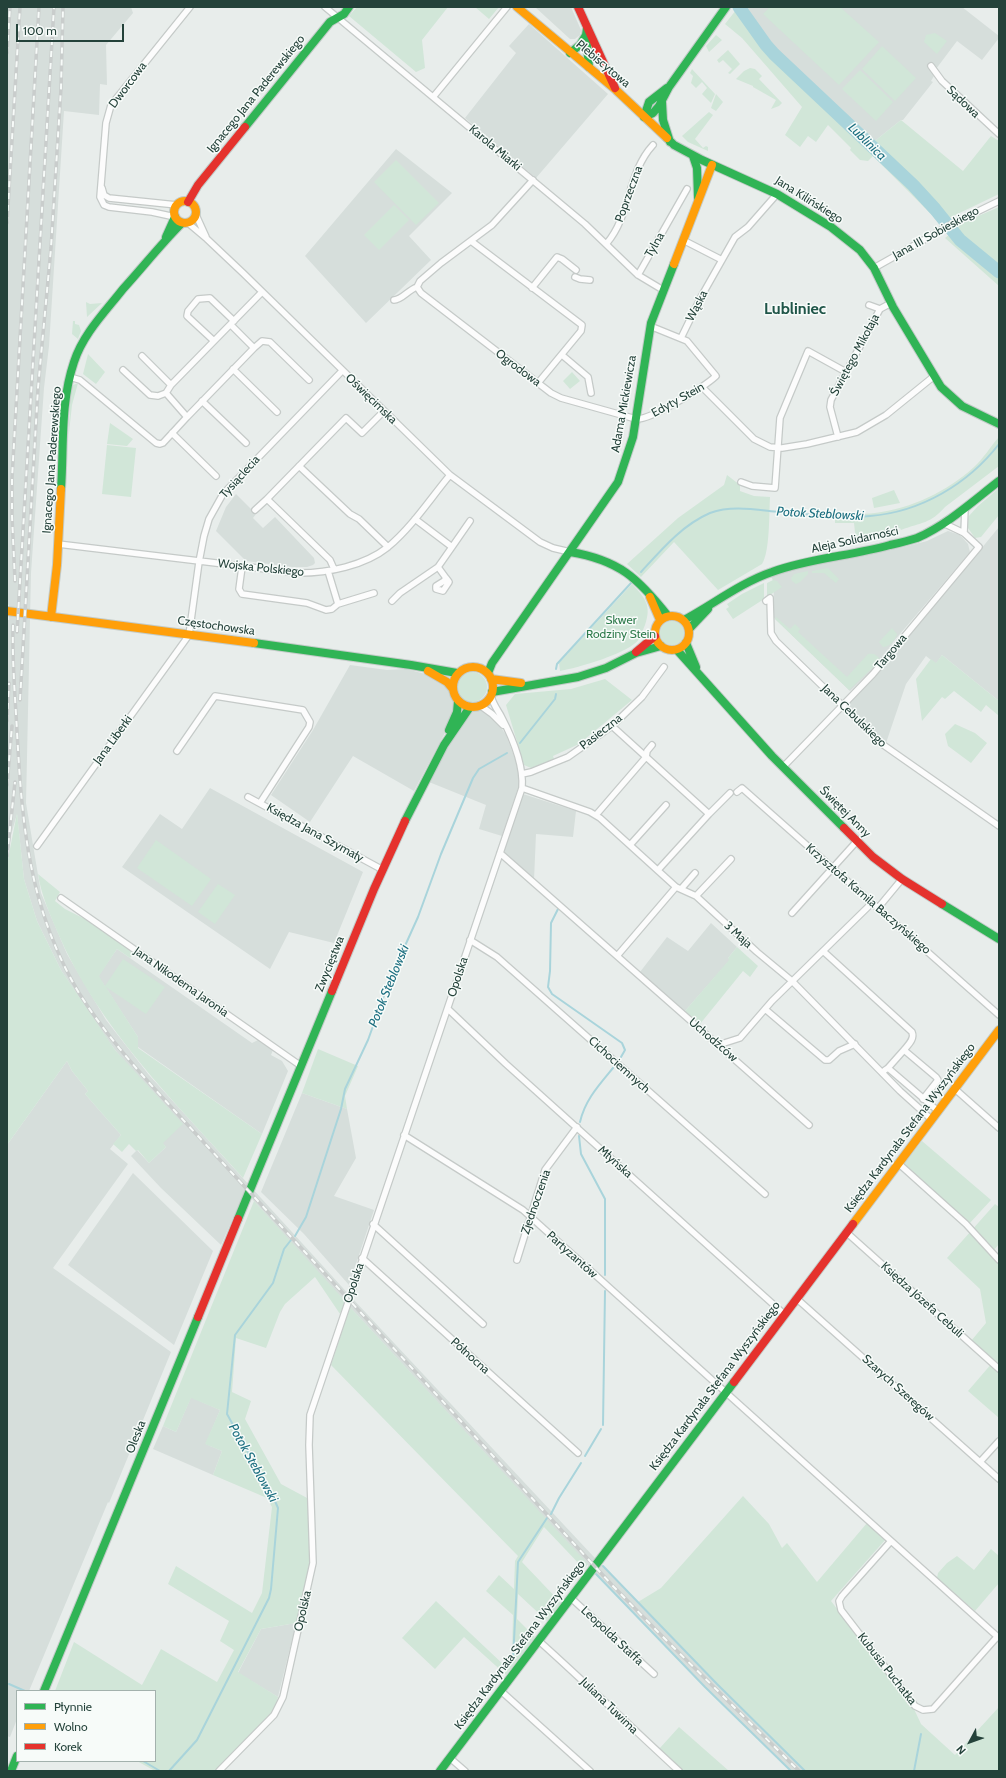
<!DOCTYPE html>
<meta charset="utf-8">
<style>
body{margin:0}
#map{position:relative;width:1006px;height:1778px;overflow:hidden;background:#e8edeb;font-family:Cabin,sans-serif}
canvas{display:block}
.frame{position:absolute;inset:0;border:8px solid #24423a;pointer-events:none}
.legend{position:absolute;left:16px;top:1690px;width:140px;height:72px;box-sizing:border-box;background:#f7fbf9;border:1px solid #a3b1ad;margin:0;padding:5px 7px;list-style:none;font-size:12px;color:#24423a}
.legend li{display:flex;align-items:center;gap:8px;height:20px}
.legend b{width:20px;border:1px solid #a3b1ad}
.north{position:absolute;left:950px;top:1722px;width:40px;height:40px;-webkit-text-stroke:3px #f7fbf9;paint-order:stroke;rotate:229deg;font-size:11px;font-weight:700;line-height:16px;text-align:center;color:#24423a}
.north::after{content:'';display:block;margin:auto;width:14px;height:18px;background:#24423a;clip-path:polygon(50% 0,100% 100%,50% 72%,0 100%)}
.scale{position:absolute;left:16px;top:24px;width:108px;height:18px;box-sizing:border-box;border:2px solid #24423a;border-top:0;padding-left:5px;font-size:12px;line-height:14px;white-space:nowrap;color:#24423a;-webkit-text-stroke:3px #f7fbf9;paint-order:stroke}
</style>
<div id="map">
<canvas width="1006" height="1778"></canvas>
<div class="frame"></div>
<ul class="legend">
<li><b style="height:5px;background:#30b455"></b>Płynnie</li>
<li><b style="height:5px;background:#ff9f0a"></b>Wolno</li>
<li><b style="height:5px;background:#e5322d"></b>Korek</li>
</ul>
<div class="north">N</div>
<div class="scale">100 m</div>
</div>
<script>
const context = document.querySelector('canvas').getContext('2d');
context.lineJoin = 'round';
function paint(path, color) { context.fillStyle = color; context.fill(path, 'evenodd'); }
function stroke(path, color, width, dash) { context.strokeStyle = color; context.lineWidth = width; context.lineCap = dash ? 'butt' : 'round'; context.setLineDash(dash || []); context.stroke(path); }
function write(font, color, halo, rows, align = 'center') {
  context.font = font + ' Cabin,sans-serif'; context.lineWidth = 3; context.setLineDash([]); context.textBaseline = 'middle'; context.strokeStyle = halo; context.fillStyle = color; for (const [text, x, y, turn = 0] of rows) {
    context.save(); context.translate(x, y); context.rotate((+turn || 0) * Math.PI / 180); context.textAlign = isNaN(turn) ? turn : align; if (halo) context.strokeText(text, 0, 0); context.fillText(text, 0, 0); context.restore();
  }
}
paint(new Path2D(`
 M7,7H131L133,13L106,45L107,85L100,84L99,115L64,111L49,346L44,388L31,573L26,803L41,893L67,954L106,1020L149,1075L352,1298L593,1556L717,1684L805,1771H791L705,1687L596,1574L300,1253L245,1191L221,1245L161,1188L131,1156L137,1150L149,1163L166,1147L163,1144L142,1082L115,1050L97,1025L61,970L37,921L24,879L17,814L11,835L7,864V620H9V605L7,604Z
 M535,7H571L581,30L580,35L575,39H570Z
 M741,7H962L999,36V38L982,60L957,41L933,73L934,76L931,81L933,82L903,120H901L871,144L768,44Z
 M529,24L608,94L536,178L465,118L516,53L509,46Z
 M396,149L452,193L409,236L431,260L366,323L305,256Z
 M236,494L256,514L253,518L263,528L275,517L314,558L315,563L313,565L307,567H292L246,561L216,531L226,507Z
 M999,527V701L942,655L936,664L926,656L906,684L886,743L848,707V702L883,668Z
 M948,531L960,535L968,544L970,552L894,641L877,665L850,691L773,617L774,583L771,576L821,562L847,559L904,547L927,541Z
 M350,665L387,670L406,669L433,676L443,681L455,698L454,716L414,791L353,756L310,822L271,795L313,730Z
 M477,710H484L498,723L506,735L517,764L519,785L502,836L479,829L486,805L429,782L462,721L470,713Z
 M210,788L363,872L334,943L289,932L270,969L122,867L160,814L182,829Z
 M523,794L576,811L573,837L536,834L534,880L503,852Z
 M711,923L737,947L728,958L730,960L685,1011L640,972L667,937L688,951Z
 M117,949L252,1043L258,1040L273,1050L271,1055L282,1061L288,1071L262,1134L138,1047V1037L98,976Z
 M67,1061L72,1071L88,1091L85,1094L121,1135L110,1149L128,1164L53,1268L171,1352L109,1503L108,1502L29,1691H17V1719L10,1737L7,1736V1145Z
 M302,1093L347,1109L356,1158L334,1196L374,1210L349,1285L304,1234L261,1192Z
 M133,1173L213,1251L174,1345L68,1265Z
 M191,1397L220,1410L206,1444L222,1451L213,1475L153,1449L163,1426L176,1432Z
 M296,1623L278,1697L238,1673L261,1629Z`), '#d6dedb');
paint(new Path2D(`
 M357,7H448L422,40L425,68L416,72L349,16Z
 M475,7H499L489,19Z
 M770,7H840L879,42L839,85L763,14Z
 M736,10L764,47L905,181L932,208L942,222L940,223L873,156L868,161L860,160L850,150L851,148L828,125L816,142L808,136L800,147L785,135L802,107L742,38L725,24Z
 M935,33L947,41L937,54L924,42L926,35Z
 M716,35L722,40L709,52L706,46Z
 M882,46L916,78L895,101L862,69Z
 M728,50L740,64L730,74L728,73L732,69L723,60L719,63L717,60Z
 M750,68L755,69L762,76L759,79L782,103L779,106L771,109L776,100L753,87V86L736,79L744,71Z
 M692,69L715,94L711,103L702,94L707,88L702,82L696,88L691,83L693,76L690,73Z
 M860,70L893,102L876,121L842,89Z
 M716,94L723,102L716,111L711,108Z
 M709,112L713,115L695,139L703,148L706,146L708,147V151L688,142L682,136Z
 M901,120L963,171L991,136L999,141V194L945,220L935,206L871,144Z
 M396,160L439,203L416,225L374,182Z
 M394,205L409,220L379,250L364,235Z
 M999,207V269L962,239L955,230L960,224Z
 M950,234L960,244L999,275V286L945,238Z
 M86,302L90,304L102,303L87,317Z
 M73,321H75V324L79,325L81,331L78,339L72,334Z
 M88,354L105,372L96,384L83,374Z
 M572,372L580,381L570,389L563,381Z
 M78,383L72,405L68,442L71,389L73,385Z
 M110,423L133,439L127,446L107,444Z
 M999,437V466L945,507C930,524 922,522 901,530L900,528L897,529V531C882,536 872,539 856,542L854,523H835V511C848,512 862,515 875,513C910,509 948,491 974,467C983,459 991,446 999,437Z
 M107,445L136,448L131,497L102,494Z
 M727,475L740,485V491L754,496L770,497C769,514 770,552 762,564L718,590L674,542L641,577L627,564L678,518L724,485Z
 M999,488V515L981,537L975,538L968,528V517L978,506Z
 M894,490L900,503L874,508L872,498Z
 M828,568L839,579L836,583L824,573H812V571Z
 M808,571V574L800,582L796,584L792,581L791,578L794,574Z
 M773,580L777,581L782,587L767,597V583Z
 M764,583V599L733,619L726,609L729,607L727,604L742,594Z
 M632,584C645,598 652,605 645,625C643,629 642,635 639,639C630,653 577,668 560,671L559,663Z
 M776,617L790,629L795,624L800,629L798,632L847,677L868,654C873,653 876,654 879,658L880,661L849,690L775,619Z
 M660 633a12 12 0 1 1 24 0a12 12 0 1 1-24 0Z
 M892,628L897,634C895,640 890,647 883,647L879,642Z
 M942,655L999,701V716L986,705L981,712L954,691L945,699L942,697L922,721L916,679L931,659L936,663Z
 M457 687a15 15 0 1 1 30 0a15 15 0 1 1-30 0Z
 M605,679L632,700L579,744L553,756L554,759L531,768L524,765L506,705L515,694L571,689Z
 M955,724L975,733L987,743L971,763L948,746L945,734Z
 M17,813L24,879L37,921L61,970L115,1050L183,1124L163,1143L166,1147L149,1163L138,1150L136,1151L129,1144L122,1152L113,1144L121,1135L85,1094L88,1091L72,1071L67,1061L7,1145V864Z
 M156,840L211,879L192,906L137,868Z
 M38,874L60,892L55,901L65,909L85,919L134,953L130,958L117,949L99,976L105,986L123,959L165,987L146,1014L106,987L138,1037V1048L262,1134L243,1178C174,1101 98,1028 57,931C49,912 41,894 38,874Z
 M218,884L235,895L215,924L198,912Z
 M737,947L758,966L750,977L743,971L700,1024L685,1011L729,960L728,958Z
 M318,1049L358,1066L345,1096L347,1109L302,1093Z
 M922,1141L991,1200L969,1224L903,1165Z
 M254,1201L345,1301L340,1314L315,1277L285,1304L280,1312L266,1348L236,1338L232,1392L251,1401L245,1419L281,1484L309,1499L311,1540L309,1571L296,1623L261,1629L238,1672L278,1697L274,1711L268,1718L215,1771H155L137,1761H155V1691H55L74,1642L142,1685L161,1649L217,1682L234,1650L220,1641L229,1621L168,1584L176,1566L252,1613L262,1593L272,1507L267,1498L213,1475L222,1451L205,1444L220,1410L191,1398L176,1432L163,1426Z
 M995,1204L999,1207V1244L993,1251L999,1256V1418L968,1391L993,1362L971,1341L986,1323L980,1289L947,1258Z
 M350,1307L588,1564L584,1569L544,1527L522,1562L561,1603L547,1621L518,1594L517,1619L535,1637L506,1675L464,1637L435,1669L402,1638L436,1601L505,1666L512,1656L513,1615L486,1591L499,1575L514,1589L515,1561L518,1556L331,1365Z
 M743,1496L769,1524L782,1548L787,1543L817,1582L867,1523L886,1539L831,1601L914,1709L921,1724L955,1755L999,1707V1771H805L717,1684L638,1602L661,1588Z
 M991,1549L999,1556V1583L975,1611L937,1578L938,1573L947,1563L957,1556L974,1570Z
 M679,1727L729,1771H683L659,1749Z`), '#d1e6d8');
stroke(new Path2D(`
 M641,572C661,550 682,525 710,513C732,505 757,510 779,512C809,514 840,519 870,516C921,512 968,484 999,444
 M556,669L557,664L631,583
 M520,743L555,699L556,694
 M558,909L551,923L550,971L548,987L552,994L622,1043L625,1050L621,1057
 M580,1122C585,1100 599,1085 613,1068
 M579,1136L581,1154L605,1199V1275
 M295,1236L306,1217L341,1109L345,1089L368,1040L390,979L418,917L441,854L473,778L479,769L507,753
 M603,1425L605,1291
 M585,1456L601,1429
 M551,1514L559,1498L581,1463
 M603,1566L717,1684L805,1771
 M596,1574L705,1687L791,1771
 M513,1660L518,1562L547,1518
 M9,1684L25,1691
 M143,1761L160,1771
 M169,1771L197,1740L269,1598L271,1589L278,1508L275,1501L227,1414L235,1335L273,1283L284,1249L291,1240
 M914,1771L921,1734`), '#a9d4db', 2);
stroke(new Path2D(`
 M739,7L766,45L774,54L913,185L935,209L960,240L999,272`), '#a9d4db', 13);
const street = new Path2D(`
 M325,7L585,224L638,275L663,290
 M931,66L942,81L999,134
 M434,96L507,7
 M102,188L104,195L109,198L177,205
 M196,215L206,237
 M175,217L152,212L109,207L104,205L100,197L106,123L111,105L190,7
 M188,223L207,239L243,273L450,475L540,542L553,548L570,552
 M683,240L722,260
 M471,241L582,325L581,331L538,383
 M607,243C631,215 627,173 653,145
 M874,268L952,224L999,201
 M638,275L687,189
 M575,277L580,279L590,280
 M417,287L421,293L551,393L561,398L636,419C651,420 704,387 716,376L687,341L650,326
 M532,288L557,257L562,259L576,270
 M394,300C402,300 408,290 417,287L420,281L441,263L492,225L533,180
 M869,305L880,309
 M231,325L254,348
 M681,338L701,297L735,237L748,227L777,194
 M214,341L187,316L188,311L198,299L210,298L234,321
 M562,355L588,377L591,393
 M142,356L171,385
 M233,369L277,412
 M123,370L150,395L158,396L166,393
 M70,377L80,380L156,443L160,444L163,443L187,417L166,393
 M702,387L754,439L770,447L782,448L807,444L857,432L886,415L933,377
 M166,393L171,385L262,292
 M202,401L246,443
 M187,417L254,348L262,341L270,342L309,380
 M172,433L216,476
 M838,437L830,407L831,400L880,309L891,303
 M299,466L350,514L359,519L388,547
 M741,482L752,486L775,488L780,418L808,351L846,372
 M255,510L267,499
 M964,533L965,508
 M58,544L299,573C328,573 364,566 388,547C412,527 430,499 450,475
 M452,547L470,521
 M242,567L239,589L242,594L307,603L326,610L332,609L338,604L328,571
 M438,567L446,578L444,581L436,586V589L443,591L449,582L446,578
 M334,569L330,560L267,499L346,418L362,433L384,411
 M392,601L400,593L438,567L452,547L415,519
 M766,601L770,598L771,633L776,641L882,744L999,826
 M338,604L374,593
 M481,706L492,714L503,725
 M612,726L709,814L658,870
 M177,751L215,696L303,710L310,722L309,727L260,803
 M783,767L873,674L979,547L964,533L943,523
 M522,774L531,772L568,757L612,726L642,697L664,667
 M522,788L590,812L600,818L676,887L696,896L757,952L792,981L900,1091L931,1119
 M737,792L742,788L999,1015
 M248,797L383,870
 M709,814L730,793
 M596,815L646,757L647,751L652,745
 M630,845L666,805
 M37,846L189,635L199,562L204,536L209,519L223,494L342,371
 M500,853L809,1125
 M681,889L695,873
 M696,896L731,859
 M61,898L301,1066
 M878,908L902,879
 M792,913L857,841
 M470,940L497,957L765,1194
 M823,951L912,1032C915,1039 908,1045 904,1050
 M617,956L676,887
 M448,1009L506,1064L784,1314
 M765,1009L825,1060H829L839,1051L855,1044
 M718,1045L740,1038L772,1001L872,903
 M888,1068L904,1050L936,1077L938,1080L923,1099
 M885,1070L888,1068L938,1111
 M955,1089L999,1128
 M404,1135L523,1210L999,1638
 M898,1163L966,1224L999,1260
 M373,1224L483,1324
 M846,1232L999,1369
 M362,1258L578,1453
 M517,1260L545,1170L577,1127
 M796,1298L999,1479
 M980,1462L999,1441
 M891,1541L842,1596L839,1601L841,1610L915,1706L923,1710L933,1709L997,1637
 M571,1598L654,1674
 M539,1641C586,1683 632,1728 679,1771
 M501,1691L590,1771
 M450,1758L465,1771
 M219,1771L274,1715L283,1697L313,1563L309,1445L310,1415L522,788C524,764 512,737 501,716C497,709 493,704 491,696`);
const fast = new Path2D(`
 M587,28L586,35L589,67
 M570,53L580,45L586,35
 M662,102L663,120L670,142
 M644,117L653,113L659,106L669,87L726,7
 M644,117L649,102L667,88
 M245,127L330,22L344,14L349,7
 M667,138L674,145L702,160L777,194L831,227L860,250L874,268L893,307L941,387L962,406L999,424
 M693,156L697,168L698,197
 M166,237L175,217
 M61,489C64,447 60,403 74,362C83,334 105,312 123,289C143,267 161,244 182,223
 M570,552C619,560 638,578 668,616
 M684,620C712,605 742,582 772,572C810,558 851,556 890,545C899,543 908,541 917,538C947,525 973,501 999,481
 M689,629L708,609
 M254,643L411,665L457,673
 M686,643L696,667
 M677,650L772,756L844,828
 M488,673L492,663L618,482L633,437L651,323L674,264
 M492,692L578,677L606,668L636,653L661,646
 M449,730L457,712L458,701
 M405,821L444,745L470,707
 M942,904L999,939
 M238,1219L332,991
 M44,1691L198,1317
 M11,1771L17,1756
 M440,1771L734,1382`);
const slow = new Path2D(`
 M517,7L616,90L667,138
 M174 212a11 11 0 1 1 22 0a11 11 0 1 1-22 0Z
 M674,264L712,165
 M650,597L660,620
 M7,611L254,643
 M655 633a17 17 0 1 1 34 0a17 17 0 1 1-34 0Z
 M51,617L57,565L61,489
 M453 687a20 20 0 1 1 40 0a20 20 0 1 1-40 0Z
 M428,671L447,682L452,688
 M491,679L521,683
 M853,1224L999,1030`);
const jam = new Path2D(`
 M578,7L615,88
 M188,202L198,185L245,127
 M636,652L655,636
 M844,828L873,857L902,879L942,904
 M332,991L374,889L405,821
 M198,1317L238,1219
 M734,1382L853,1224`);
stroke(street, '#c5cac8', 8);
stroke(fast, '#c3cbc8', 10);
stroke(slow, '#c3cbc8', 10);
stroke(jam, '#c3cbc8', 10);
stroke(street, '#fcfcfc', 5.5);
stroke(fast, '#30b455', 8);
stroke(slow, '#ff9f0a', 8);
stroke(jam, '#e5322d', 8);
const rail = new Path2D(`
 M7,53L10,7
 M7,223L20,7
 M15,581L12,516V478L39,7
 M13,625C12,660 15,696 17,731C22,826 29,909 79,993C103,1031 132,1064 162,1097L612,1585L659,1633L799,1771
 M17,632L54,7
 M20,700L38,388L51,248L61,88L63,7
 M7,721L9,683
 M7,785L12,726
 M7,856L15,782`);
stroke(rail, '#c9cdcc', 3.5);
stroke(rail, '#f7fbf9', 2, [6]);
write('12px', '#24423a', '#f7fbf9', [
 ["Plebiscytowa",603,64,40],
 ["Dworcowa",128,85,-53],
 ["Ignacego Jana Paderewskiego",256,94,-51],
 ["Sądowa",963,102,44],
 ["Karola Miarki",495,148,40],
 ["Poprzeczna",629,194,-70],
 ["Jana Kilińskiego",809,200,32],
 ["Jana III Sobieskiego",936,233,-29],
 ["Tylna",655,245,-60],
 ["Wąska",697,306,-63],
 ["Świętego Mikołaja",855,355,-62],
 ["Ogrodowa",518,368,37],
 ["Oświęcimska",371,399,44],
 ["Edyty Stein",678,400,-29],
 ["Adama Mickiewicza",624,404,-80],
 ["Ignacego Jana Paderewskiego",52,460,-86],
 ["Tysiąclecia",240,477,-48],
 ["Aleja Solidarności",855,540,-12],
 ["Wojska Polskiego",261,568,6],
 ["Częstochowska",216,626,8],
 ["Targowa",891,652,-50],
 ["Jana Cebulskiego",854,716,44],
 ["Pasieczna",601,732,-38],
 ["Jana Liberki",113,740,-54],
 ["Świętej Anny",845,812,45],
 ["Księdza Jana Szymały",315,833,29],
 ["Krzysztofa Kamila Baczyńskiego",868,899,41],
 ["3 Maja",738,935,42],
 ["Zwycięstwa",330,964,-68],
 ["Opolska",458,977,-72],
 ["Jana Nikodema Jaronia",181,982,35],
 ["Uchodźców",713,1040,41],
 ["Cichociemnych",619,1065,42],
 ["Księdza Kardynała Stefana Wyszyńskiego",910,1128,-53],
 ["Młyńska",615,1162,42],
 ["Zjednoczenia",536,1202,-71],
 ["Partyzantów",572,1255,42],
 ["Opolska",354,1283,-72],
 ["Księdza Józefa Cebuli",922,1300,42],
 ["Północna",470,1356,42],
 ["Księdza Kardynała Stefana Wyszyńskiego",715,1386,-53],
 ["Szarych Szeregów",898,1388,42],
 ["Oleska",136,1437,-68],
 ["Opolska",303,1611,-77],
 ["Leopolda Staffa",612,1636,43],
 ["Księdza Kardynała Stefana Wyszyńskiego",520,1645,-53],
 ["Kubusia Puchatka",887,1669,52],
 ["Juliana Tuwima",609,1706,44]
]);
write('12px', '#2d7a4b', '#f7fbf9', [
 ["Skwer",621,620],
 ["Rodziny Stein",621,634]
]);
write('italic 13px', '#1c6f80', '#f7fbf9', [
 ["Lublinica",867,142,44],
 ["Potok Steblowski",820,514,3],
 ["Potok Steblowski",389,986,-68],
 ["Potok Steblowski",253,1463,61]
]);
write('bold 16px', '#1f5548', '#f7fbf9', [
 ["Lubliniec",795,309]
]);
</script>
